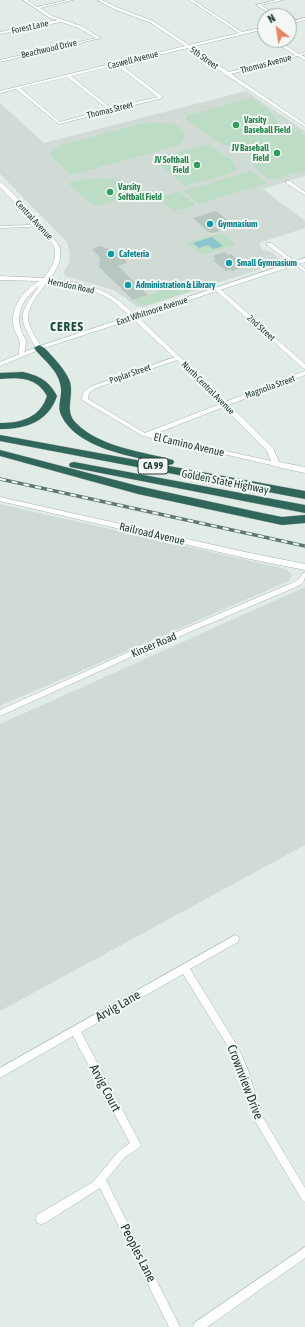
<!DOCTYPE html>
<style>
body{margin:0}
#map{position:relative;width:305px;height:1327px;overflow:hidden;background:#e2ece7;font-family:"Asap Condensed",sans-serif}
canvas{display:block}
.north{position:absolute;left:257px;top:8px;width:40px;height:40px;box-sizing:border-box;background:#f3f8f5;border:1px solid #a0ada8;border-radius:50%;rotate:330deg;font-size:11px;font-weight:700;line-height:16px;text-align:center;color:#233c35}
.north::after{content:'';display:block;margin:auto;width:14px;height:18px;background:#ea8262;clip-path:polygon(50% 0,100% 100%,50% 72%,0 100%)}
</style>
<div id="map">
<canvas width="305" height="1327"></canvas>
<div class="north">N</div>
</div>
<script>
const context = document.querySelector('canvas').getContext('2d');
context.lineJoin = 'round';
function paint(path, color) { context.fillStyle = color; context.fill(path, 'evenodd'); }
function stroke(path, color, width, dash) { context.strokeStyle = color; context.lineWidth = width; context.lineCap = dash ? 'butt' : 'round'; context.setLineDash(dash || []); context.stroke(path); }
function write(font, color, halo, rows, align = 'center') {
  context.font = font + ' "Asap Condensed",sans-serif'; context.lineWidth = 4; context.setLineDash([]); context.textBaseline = 'middle'; context.strokeStyle = halo; context.fillStyle = color; for (const [text, x, y, turn = 0] of rows) {
    context.save(); context.translate(x, y); context.rotate((+turn || 0) * Math.PI / 180); context.textAlign = isNaN(turn) ? turn : align; if (halo) context.strokeText(text, 0, 0); context.fillText(text, 0, 0); context.restore();
  }
}
paint(new Path2D(`
 M246,91L305,131V176L263,189L305,221V228L259,243L262,249L271,252L281,260L279,263L144,307H138L114,290L65,276L64,272L69,263L70,253L67,242L0,174V103L44,143Z
 M0,504L286,569L292,575L289,581L0,706Z
 M305,587V845L0,1011V724Z`), '#d1dbd6');
paint(new Path2D(`
 M251,98C263,106 276,113 280,127L273,135L294,128L305,136V170L271,180C258,171 249,165 250,148L257,143L238,149L219,143L186,119L188,115Z
 M157,122C168,123 182,124 186,136L181,143L173,147L71,175L51,156L52,151L61,145L140,124Z
 M208,144L234,162L233,163L237,169L229,174L185,186L153,159Z
 M251,171L267,183L199,204L183,191Z
 M110,178L133,184L146,193L98,206L87,201L68,183L86,179Z
 M179,191L196,205L174,211L158,198Z
 M223,233L235,244V245L202,255L188,244V242Z
 M185,282L208,285L144,306L138,304L136,300Z`), '#bcdcc5');
paint(new Path2D(`
 M212,237L223,246L213,249L208,245L199,248L193,243Z`), '#8dc4ce');
paint(new Path2D(`
 M216,211L229,221L214,226L220,231L213,233L208,232L193,218Z
 M100,246L131,256L125,261L127,263L118,266L148,295L133,300L99,267L100,258L92,249Z
 M225,252L228,255L231,254L245,266L233,271L231,270L226,271L213,260L216,259L213,256Z`), '#b8c6c0');
const minor = new Path2D(`
 M23,0H27L37,7L67,0H73L40,8L52,16L81,26L101,38L0,62V60L96,38L79,28L61,22L0,34V32L58,20L50,18Z
 M97,0H102L116,7L153,21L189,45L239,33L189,0H193L242,32L265,27V29L191,47L229,72L295,55L272,40H277L299,54L305,52V54L301,55L305,57V60L298,56L231,74L305,124V127L226,75L188,48L120,64L162,96V98L59,124L16,89L0,93V91L185,46L151,23L114,9ZM116,65L158,97L111,108L71,76ZM67,77L108,109L60,122L20,88Z
 M276,0H283L261,5L278,16H274L256,5Z
 M305,18V20L289,24V22Z
 M286,181H290L305,192V195L286,183Z
 M38,222L40,223V224L29,227L0,228V226L29,225Z
 M267,243H271L305,269V272L267,245Z
 M215,288H219L305,364V369L303,368L215,290Z
 M178,356L181,358L180,359L96,388L89,393L88,399L145,433L305,371V375L152,435L276,462L278,463V465L276,466L143,436L82,400C82,392 86,389 92,386Z
 M303,573H305C305,581 304,583 296,587L133,656L0,716V710L129,652L292,583L298,580Z
 M235,935L238,936L239,939L238,942L190,969L238,1047L248,1070L262,1116L305,1188V1202L302,1200L255,1121L238,1070L232,1053L183,974L81,1032L141,1145L139,1148L125,1157L106,1180L180,1327H169L100,1188L45,1223L41,1224L37,1223L36,1219L37,1215L93,1182L119,1151L130,1143L73,1036L0,1078V1068Z
 M305,1247V1258L207,1327H193L194,1323Z`);
const tertiary = new Path2D(`
 M0,182C8,186 59,241 60,248C61,263 58,267 50,279C71,281 96,285 115,298C123,303 129,310 136,316V318H132C125,312 118,305 111,300C92,288 69,284 47,282C39,294 23,310 30,326C33,334 38,341 42,348L39,350L36,348C18,316 18,316 39,286C25,297 15,311 21,330C22,334 25,338 26,341C26,345 25,350 24,354L23,355H19C18,351 21,345 19,340C17,334 13,329 13,322C12,304 25,290 39,281L0,280V276L44,278C51,268 58,259 54,247C52,238 9,197 0,187Z
 M0,497L245,552L305,564V570L245,558L0,501Z`);
const secondary = new Path2D(`
 M305,258V262L138,317L180,357L273,448L279,462L305,467V473L273,466L267,451L176,359L133,319L41,349L0,366V362L37,347Z`);
const motorway = new Path2D(`
 M39,345C45,347 49,353 53,357C59,364 67,373 70,382C74,397 64,411 76,423C101,448 141,451 173,460L174,462L173,464L169,465C136,457 73,449 60,412C58,405 62,396 61,388C59,370 44,361 34,348Z
 M23,372C40,376 49,381 57,396C48,422 26,429 0,429V423C21,423 40,418 47,396C37,377 19,377 0,379V373Z
 M0,435L305,491V499L0,441Z
 M0,450L138,486L262,513L282,517L305,515V523L282,525L138,494L0,456Z
 M74,462L305,505V513L70,467L69,465L70,463Z`);
stroke(minor, '#a5b4ae', 1);
stroke(tertiary, '#a5b4ae', 1);
stroke(secondary, '#a1b7af', 1);
stroke(motorway, '#c1c8c6', 1);
paint(minor, '#fff');
paint(tertiary, '#fff');
paint(secondary, '#fff');
paint(motorway, '#31675b');
const rail = new Path2D(`
 M0,479L305,546`);
stroke(rail, '#5e7770', 3.5);
stroke(rail, '#f3f8f5', 2, [6]);
for (const [x, y, r, color] of [
 [236,125,4,"#2e9e5b"],
 [277,153,4,"#2e9e5b"],
 [197,165,4,"#2e9e5b"],
 [110,192,4,"#2e9e5b"],
 [210,224,4,"#0f9aa8"],
 [111,254,4,"#0f9aa8"],
 [229,263,4,"#0f9aa8"],
 [128,285,4,"#0f9aa8"]
]) { const dot = new Path2D(); dot.arc(x, y, r, 0, 2 * Math.PI); context.fillStyle = color; context.fill(dot); stroke(dot, '#f3f8f5', 1.5); }
write('9px', '#233c35', '#f3f8f5', [
 ["Forest Lane",30,27,-12],
 ["Beachwood Drive",49,49,-13],
 ["5th Street",204,58,35],
 ["Caswell Avenue",133,60,-14],
 ["Thomas Avenue",266,64,-15],
 ["Thomas Street",110,110,-14],
 ["Central Avenue",34,220,47],
 ["Herndon Road",71,286,12],
 ["East Whitmore Avenue",152,311,-18],
 ["2nd Street",261,328,42],
 ["Poplar Street",130,374,-19],
 ["Magnolia Street",270,387,-20],
 ["North Central Avenue",208,388,45]
]);
write('bold 9px', '#27864d', '#f3f8f5', [
 ["Varsity",244,120],
 ["Baseball Field",244,130],
 ["JV Baseball",269,148,"right"],
 ["Field",269,158,"right"],
 ["JV Softball",189,160,"right"],
 ["Field",189,170,"right"],
 ["Varsity",118,187],
 ["Softball Field",118,197]
], 'left');
write('bold 9px', '#0d838f', '#f3f8f5', [
 ["Gymnasium",218,224],
 ["Cafeteria",119,254],
 ["Small Gymnasium",237,263],
 ["Administration & Library",136,285]
], 'left');
for (const [x, y, w] of [
 [153,466,30]
]) { const box = new Path2D(); box.roundRect(x - w / 2, y - 8, w, 16, 3); context.fillStyle = '#f3f8f5'; context.fill(box); stroke(box, '#233c35', 1); }
write('bold 10px', '#233c35', null, [
 ["CA 99",153,466]
]);
write('11px', '#233c35', '#f3f8f5', [
 ["El Camino Avenue",189,445,13],
 ["Golden State Highway",225,482,11],
 ["Railroad Avenue",152,534,13],
 ["Kinser Road",154,645,-23]
]);
context.letterSpacing = '1px';
write('bold 13px', '#204d42', '#f3f8f5', [
 ["CERES",67,327]
]);
context.letterSpacing = '0px';
write('13px', '#233c35', '#f3f8f5', [
 ["Arvig Lane",118,1006,-30],
 ["Crownview Drive",245,1082,69],
 ["Arvig Court",105,1088,62],
 ["Peoples Lane",138,1253,63]
]);
</script>
